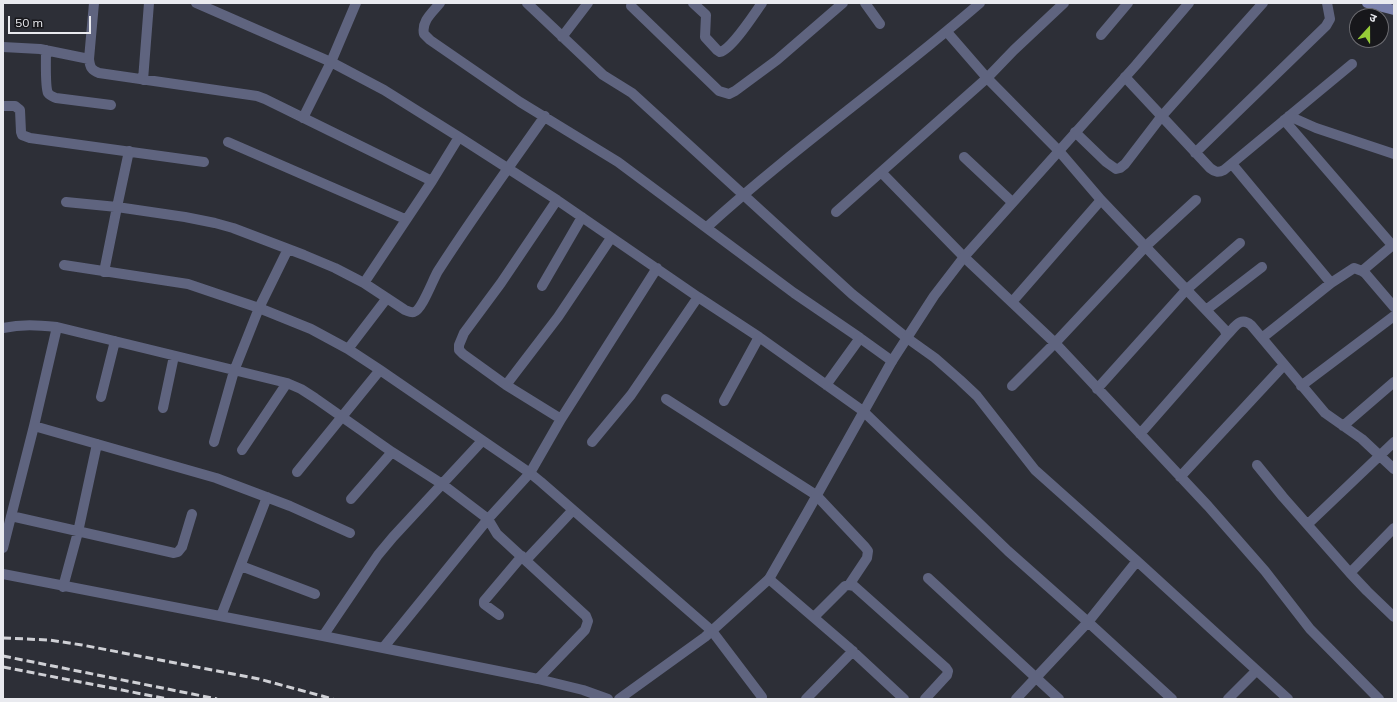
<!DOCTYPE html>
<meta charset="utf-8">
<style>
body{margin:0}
#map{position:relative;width:1397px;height:702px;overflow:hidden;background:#2d2f37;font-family:Mulish,"Noto Sans Devanagari",sans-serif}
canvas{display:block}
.frame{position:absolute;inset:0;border:4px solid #e9eaef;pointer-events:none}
.north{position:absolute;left:1349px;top:8px;width:40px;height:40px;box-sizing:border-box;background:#17171b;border:1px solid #6b6b70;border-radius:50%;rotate:21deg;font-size:11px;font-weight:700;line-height:16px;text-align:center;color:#e9eaef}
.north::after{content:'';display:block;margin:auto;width:14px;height:18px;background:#97cc38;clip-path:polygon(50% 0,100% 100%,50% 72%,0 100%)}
.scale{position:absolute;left:8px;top:16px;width:83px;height:18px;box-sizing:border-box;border:2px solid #e9eaef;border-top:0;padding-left:5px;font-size:12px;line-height:14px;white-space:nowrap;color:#e9eaef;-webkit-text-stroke:3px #17171b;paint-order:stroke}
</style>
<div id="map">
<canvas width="1397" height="702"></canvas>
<div class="frame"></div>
<div class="north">उ</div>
<div class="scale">50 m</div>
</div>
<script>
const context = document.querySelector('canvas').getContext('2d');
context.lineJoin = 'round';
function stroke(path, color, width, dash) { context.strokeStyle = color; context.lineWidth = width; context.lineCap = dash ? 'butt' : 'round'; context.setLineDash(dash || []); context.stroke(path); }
stroke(new Path2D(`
 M94,3L89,59C90,67 91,70 99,73L257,96L265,99L432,181
 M196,3L331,62L384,90L459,137L557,200L698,297L759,337L863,411L1008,551L1088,622L1172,699
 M440,3C433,12 421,21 424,34L430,40L520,102L618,162L794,293L860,338L892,361
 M527,3L603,75L632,93L852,294L907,338L935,358L960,380L977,396L1035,470L1137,561L1288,699
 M693,3L706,15L705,37L717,50L720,52C732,49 754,14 762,3
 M865,3L880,24
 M631,6L719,91L729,94L735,91L777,60L843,3
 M947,32L987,78L1059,151L1101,200L1224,329L1227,335
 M1101,35L1128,3
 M562,37L588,3
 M3,47L40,49L89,59
 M46,50C46,58 45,87 48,93C50,96 54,97 56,98L111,105
 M1125,77L1210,168C1215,172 1218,173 1224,170L1352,64
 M143,80L149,3
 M3,106H15L20,110L21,132L22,135L30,138L204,162
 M1289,116L1316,128L1394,154
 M303,118L331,62L356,3
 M1284,120L1392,245
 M1075,132L1106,162L1116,169L1120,168L1125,164L1161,117L1263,3
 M228,142L405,219
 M1195,153L1326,26L1330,19L1327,3
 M964,157L1012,202
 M1232,164L1331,283
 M881,172L964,257L1055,343L1208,506L1265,571L1310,629L1379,699
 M557,200L501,283L464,333L459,345V350L463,354L506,385L561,419
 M66,202L117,207L129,151
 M836,212L987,78L1014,50L1064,3
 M707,227C794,148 891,80 980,3
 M64,265L188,284L259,308L311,329L348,349L380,370L530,473L541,482L712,631L762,697
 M1362,271L1394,244
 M104,272L117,207L185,217L215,223L233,228L304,255L335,268L364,283L405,310C408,311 411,313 414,312C422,310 433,279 438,271C472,218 509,167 545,116
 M364,283L432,181L459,137
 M542,286L582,217
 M1012,302L1101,200
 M1206,310L1262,267
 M3,328C22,324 37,325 57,327L287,383L301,389L315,398L392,452L442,484L488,519L497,534L586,616L588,621L585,630L538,679
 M1262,338L1331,283L1354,268L1362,271L1365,273L1394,307
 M348,349L387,298
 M506,385L558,317L611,238
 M826,385L860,338
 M1012,386L1055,343L1146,246L1196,200
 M1301,386L1394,316
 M1097,389L1186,290L1240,243
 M101,397L115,341
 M666,399L816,495L865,547L868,551L867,558L849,585
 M724,401L759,337
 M163,408L174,356
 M34,426L216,478L290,506L350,533
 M1343,426L1394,382
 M1140,434L1227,335C1235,327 1240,316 1251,325L1325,413L1362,439L1394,469
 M214,442L234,371L259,308L288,249
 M592,442L631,395L698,297
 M242,450L287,383
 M1257,465L1283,497L1350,573L1367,591L1394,617
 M297,472L380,370
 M1180,477L1284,365
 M351,499L392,452
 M11,516L174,553L178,552L182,547L192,514
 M1308,524L1394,442
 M3,548L34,426L57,327
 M526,560L573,510
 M241,566L315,594
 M1350,573L1394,528
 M3,574L323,636L538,679L583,690L608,699
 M928,578L1059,699
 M769,579L848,647L904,699
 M63,587L78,532L97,444
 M499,615L484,604V601L522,556
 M221,616L267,497
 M814,617L845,586L849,585L854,586L946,668L948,671L947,675L925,699
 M323,636L378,555L393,537L482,441
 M383,648L488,519L530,473L561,419L657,268
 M806,699L853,651
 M1016,699L1088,622L1137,561
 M1228,699L1256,671`), '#5f647f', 10);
stroke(new Path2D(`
 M619,699L705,637L769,579L808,511L892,361L934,296L964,257L1136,65L1189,3`), '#5f647f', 10);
stroke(new Path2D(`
 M1367,3L1394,10`), '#7a81ac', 10);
stroke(new Path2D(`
 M3,638L49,640L82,645L259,679L333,699
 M3,656L217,699
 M3,667L168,699`), '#cfd0d5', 3, [8, 4]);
</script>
